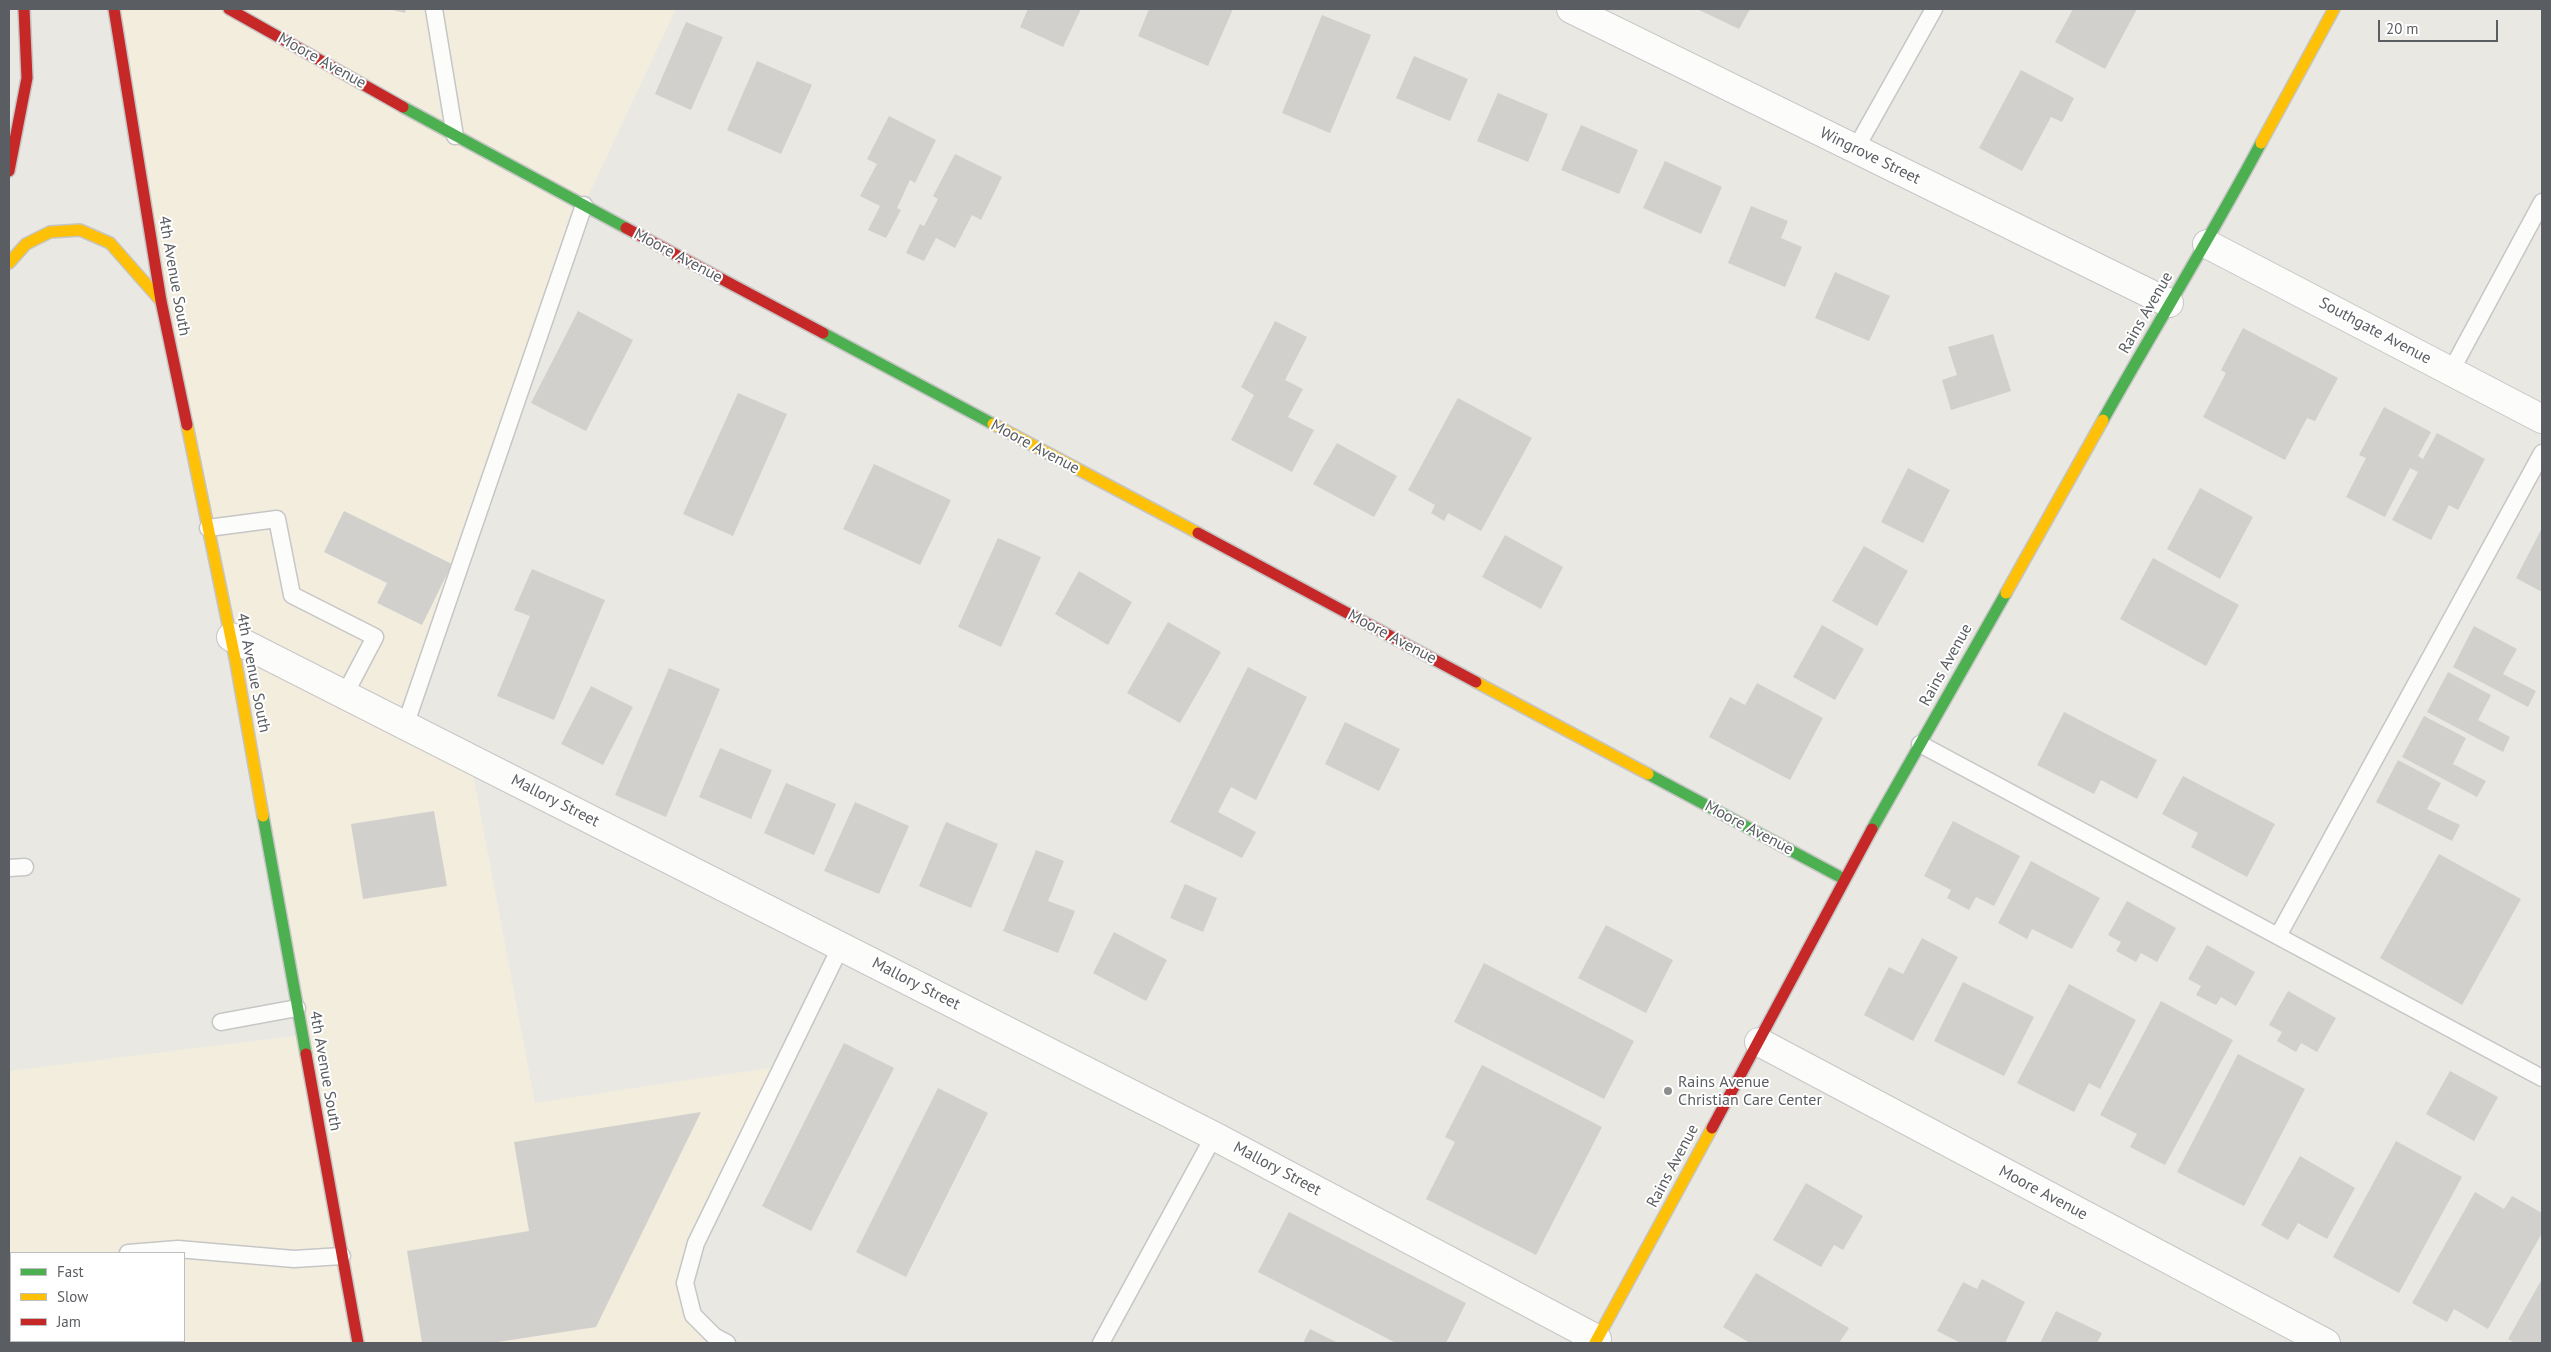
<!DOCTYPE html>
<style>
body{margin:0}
#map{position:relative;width:2551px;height:1352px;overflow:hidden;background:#e9e8e3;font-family:"PT Sans",sans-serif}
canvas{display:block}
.frame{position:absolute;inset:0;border:10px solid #5a5d61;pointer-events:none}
.legend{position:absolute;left:10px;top:1252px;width:175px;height:90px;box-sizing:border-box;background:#fff;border:1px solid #bdbec0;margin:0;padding:6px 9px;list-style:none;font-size:15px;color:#5a5d61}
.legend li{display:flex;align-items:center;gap:10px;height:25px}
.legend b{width:25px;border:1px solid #bdbec0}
.scale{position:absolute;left:2378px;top:20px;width:120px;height:22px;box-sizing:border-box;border:2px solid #5a5d61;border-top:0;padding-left:6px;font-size:15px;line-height:18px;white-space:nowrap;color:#5a5d61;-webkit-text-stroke:4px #fff;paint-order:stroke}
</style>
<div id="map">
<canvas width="2551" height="1352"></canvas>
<div class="frame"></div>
<ul class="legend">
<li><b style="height:6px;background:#4caf50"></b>Fast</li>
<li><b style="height:6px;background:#ffc107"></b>Slow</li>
<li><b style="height:6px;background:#c62828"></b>Jam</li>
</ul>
<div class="scale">20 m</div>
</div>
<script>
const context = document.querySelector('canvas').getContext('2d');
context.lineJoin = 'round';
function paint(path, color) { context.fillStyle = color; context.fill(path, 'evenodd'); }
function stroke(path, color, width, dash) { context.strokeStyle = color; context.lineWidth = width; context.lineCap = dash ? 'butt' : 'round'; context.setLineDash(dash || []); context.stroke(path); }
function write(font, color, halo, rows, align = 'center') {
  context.font = font + ' "PT Sans",sans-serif'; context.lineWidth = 4; context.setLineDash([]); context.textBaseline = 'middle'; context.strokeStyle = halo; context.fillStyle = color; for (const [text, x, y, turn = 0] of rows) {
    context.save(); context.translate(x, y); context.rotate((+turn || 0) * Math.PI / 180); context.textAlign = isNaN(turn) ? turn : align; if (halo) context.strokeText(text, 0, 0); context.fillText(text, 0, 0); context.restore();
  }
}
paint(new Path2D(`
 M114,9H676L584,205L405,725L470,758L535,1103L782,1066L686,1283L693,1315L727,1343H9V1071L302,1035ZM11,1253H184V1341H11Z`), '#f2eddd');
paint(new Path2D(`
 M388,9H406L405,13Z
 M1028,9H1081L1063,47L1020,27Z
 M1149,9H1233L1208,66L1138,36Z
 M1697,9H1750L1739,29Z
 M2073,9H2137L2105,69L2055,42Z
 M1322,15L1371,35L1330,133L1282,113Z
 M686,22L723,37L691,110L655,94Z
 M1414,56L1468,79L1450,121L1396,98Z
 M757,61L812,85L781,154L727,130Z
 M2021,70L2074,98L2062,122L2051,117L2022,171L1979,148Z
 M1498,93L1548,114L1528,162L1477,141Z
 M889,116L936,140L915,183L910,180L897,208L901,210L886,238L868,230L880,206L860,196L877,164L867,159Z
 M1581,125L1638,150L1619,194L1561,170Z
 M955,154L1002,177L981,220L972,215L955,248L936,238L924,261L906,253L920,224L924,226L938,199L933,196Z
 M1665,161L1722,187L1701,234L1643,208Z
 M1751,206L1788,221L1781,238L1802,247L1785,287L1728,263Z
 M1835,272L1890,296L1869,341L1815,318Z
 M578,311L633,340L586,431L531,403Z
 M1275,321L1307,337L1285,380L1303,389L1288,417L1314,430L1292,472L1231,440L1254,395L1241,387Z
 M2243,328L2338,378L2315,421L2307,418L2285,460L2203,417L2226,373L2221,370Z
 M1993,334L2011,391L1951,410L1942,380L1957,375L1948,347Z
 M738,393L787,414L733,536L683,514Z
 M1458,398L1532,438L1481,531L1448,513L1444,521L1431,513L1435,505L1408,490Z
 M2384,407L2431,432L2418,456L2423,459L2437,433L2485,459L2458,510L2449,505L2431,540L2392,520L2418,472L2410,468L2385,517L2346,497L2366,458L2359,455Z
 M1337,443L1397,476L1374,517L1313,484Z
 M874,464L951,500L920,565L843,529Z
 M1908,468L1950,490L1923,543L1881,522Z
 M2200,488L2253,517L2220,579L2167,549Z
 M344,511L452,564L422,625L377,603L387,583L324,552Z
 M2542,528V592L2516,578Z
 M1505,535L1563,567L1541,609L1482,577Z
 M998,538L1041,557L1001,647L958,627Z
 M1864,546L1908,571L1877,626L1832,601Z
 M2153,558L2239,605L2206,666L2120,619Z
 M532,569L605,600L554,720L497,696L530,616L514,610Z
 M1079,571L1132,602L1108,645L1055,614Z
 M1168,622L1221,652L1180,723L1127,693Z
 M1822,625L1864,649L1835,700L1793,677Z
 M2474,626L2517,649L2503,674L2536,691L2528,707L2453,667Z
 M1248,667L1307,697L1256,800L1231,787L1218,812L1256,832L1242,858L1170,822Z
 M669,668L720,689L666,817L615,795Z
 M2448,672L2491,695L2478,720L2510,737L2503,752L2427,712Z
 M1757,683L1823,718L1790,780L1709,737L1730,697L1745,705Z
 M591,686L633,707L603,765L561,744Z
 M2064,712L2157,760L2137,799L2101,780L2094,794L2037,765Z
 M2424,716L2466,738L2453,764L2486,781L2477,797L2402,757Z
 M1345,722L1400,749L1379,791L1325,764Z
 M720,748L772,770L751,819L699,797Z
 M2398,760L2441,783L2427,809L2460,825L2452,841L2376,802Z
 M2183,776L2275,824L2247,877L2191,847L2198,833L2162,814Z
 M786,783L836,804L814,855L764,833Z
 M855,802L909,826L879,894L824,871Z
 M434,811L447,886L363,899L351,824Z
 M1953,821L2020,856L1994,906L1976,897L1969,910L1947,898L1951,890L1924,876Z
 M946,822L998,844L971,908L919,886Z
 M1036,850L1064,861L1048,901L1075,911L1058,953L1003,931Z
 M2439,854L2521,899L2462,1005L2380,958Z
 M2031,861L2100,898L2072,949L2032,929L2027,939L1998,923Z
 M1185,884L1217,898L1203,932L1170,918Z
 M2127,901L2176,928L2157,962L2141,953L2136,962L2116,951L2121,942L2108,935Z
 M1606,925L1673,960L1646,1013L1578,978Z
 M1114,932L1167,960L1146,1001L1093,973Z
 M1922,938L1958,957L1913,1041L1864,1015L1889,967L1903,974Z
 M2207,945L2255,972L2236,1006L2221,997L2216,1005L2196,995L2201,986L2188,979Z
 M1484,963L1634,1041L1604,1099L1454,1022Z
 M1963,982L2034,1017L2004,1076L1934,1041Z
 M2069,984L2136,1020L2100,1089L2089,1083L2074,1112L2017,1083Z
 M2288,991L2336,1018L2317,1052L2301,1043L2296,1052L2277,1041L2282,1032L2269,1025Z
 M2161,1001L2233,1040L2165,1165L2130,1147L2137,1134L2100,1115Z
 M844,1043L894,1068L811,1231L762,1206Z
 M2238,1054L2305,1089L2244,1206L2177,1172Z
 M1482,1065L1602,1127L1536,1255L1426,1199L1455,1142L1445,1137Z
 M2450,1071L2498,1097L2474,1141L2426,1114Z
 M938,1088L988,1113L906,1277L856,1252Z
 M701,1112L596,1327L491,1343H422L407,1251L529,1231L514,1142Z
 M2396,1141L2462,1177L2399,1293L2333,1257Z
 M2300,1156L2355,1188L2327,1239L2298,1223L2288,1240L2261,1225Z
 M1806,1183L1863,1216L1843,1250L1834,1245L1821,1267L1773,1240Z
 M2475,1192L2504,1209L2512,1196L2542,1213V1233L2488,1329L2454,1309L2447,1322L2412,1303Z
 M1289,1212L1466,1303L1446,1343H1396L1258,1272Z
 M1756,1273L1849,1328L1839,1343H1750L1723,1327Z
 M1982,1279L2025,1302L2005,1343H1961L1937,1331L1963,1282L1977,1289Z
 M2542,1279V1343H2515L2508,1339Z
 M2056,1311L2102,1333L2097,1343H2040Z
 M1310,1329L1338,1343H1303Z`), '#d1d0cd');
const lane = new Path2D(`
 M434,9L455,136
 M1856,148L1934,9
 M2451,371L2542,202
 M208,528L277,519L292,595L375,637L345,694
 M405,726L584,205
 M1920,744L2542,1078
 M9,868L25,867
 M2278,936L2542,453
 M221,1022L297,1008
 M128,1253L178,1249L294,1259L342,1256
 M9,1263H11
 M727,1343L714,1336L693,1315L685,1283L696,1243L841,946
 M1101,1343L1214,1136`);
const street = new Path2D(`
 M1571,9L2169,303
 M2207,244L2542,419
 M231,637L1214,1136L1597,1339
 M1759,1042L2326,1343`);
const fast = new Path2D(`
 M403,107L626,228
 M823,333L993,424
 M2103,420C2155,327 2211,237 2261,143
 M1648,774L1844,879
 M263,816L306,1054
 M1872,829L2006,593`);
const slow = new Path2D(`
 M2261,143L2334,9
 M9,263L26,244L50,232L80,230L110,243L161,301
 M993,424L1198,533
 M187,425L236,663L263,816
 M2006,593L2103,420
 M1476,682L1648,774
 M1595,1343L1712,1128`);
const jam = new Path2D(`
 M114,9L161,301L187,425
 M229,9L403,107
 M9,171L27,78L24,9
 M626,228L823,333
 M1198,533L1476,682
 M306,1054L358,1343
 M1712,1128L1872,829`);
stroke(lane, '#c6c6c6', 19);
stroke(street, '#c6c6c6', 30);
stroke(fast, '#c5c5c5', 14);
stroke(slow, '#c5c5c5', 14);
stroke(jam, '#c5c5c5', 14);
stroke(lane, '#fcfcfb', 16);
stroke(street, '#fcfcfb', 28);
stroke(fast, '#4caf50', 11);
stroke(slow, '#ffc107', 11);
stroke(jam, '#c62828', 11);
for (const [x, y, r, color] of [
 [1668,1091,5,"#8c8e8e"]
]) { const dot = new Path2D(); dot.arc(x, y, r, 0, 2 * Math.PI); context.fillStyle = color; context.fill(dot); stroke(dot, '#fff', 2); }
write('16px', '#5a5d61', '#fff', [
 ["Moore Avenue",322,61,29],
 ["Wingrove Street",1870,156,26],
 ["Moore Avenue",678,256,28],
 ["4th Avenue South",174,276,80],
 ["Rains Avenue",2146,313,-60],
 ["Southgate Avenue",2375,331,28],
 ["Moore Avenue",1035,447,28],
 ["Moore Avenue",1392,637,28],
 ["Rains Avenue",1946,665,-61],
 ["4th Avenue South",253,673,79],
 ["Mallory Street",555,801,27],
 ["Moore Avenue",1749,828,28],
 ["Mallory Street",916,984,27],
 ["4th Avenue South",325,1071,80],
 ["Rains Avenue",1673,1166,-62],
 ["Mallory Street",1277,1169,28],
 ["Moore Avenue",2043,1193,28]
]);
write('16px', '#5a5d61', '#fff', [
 ["Rains Avenue",1678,1082],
 ["Christian Care Center",1678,1100]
], 'left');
</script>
